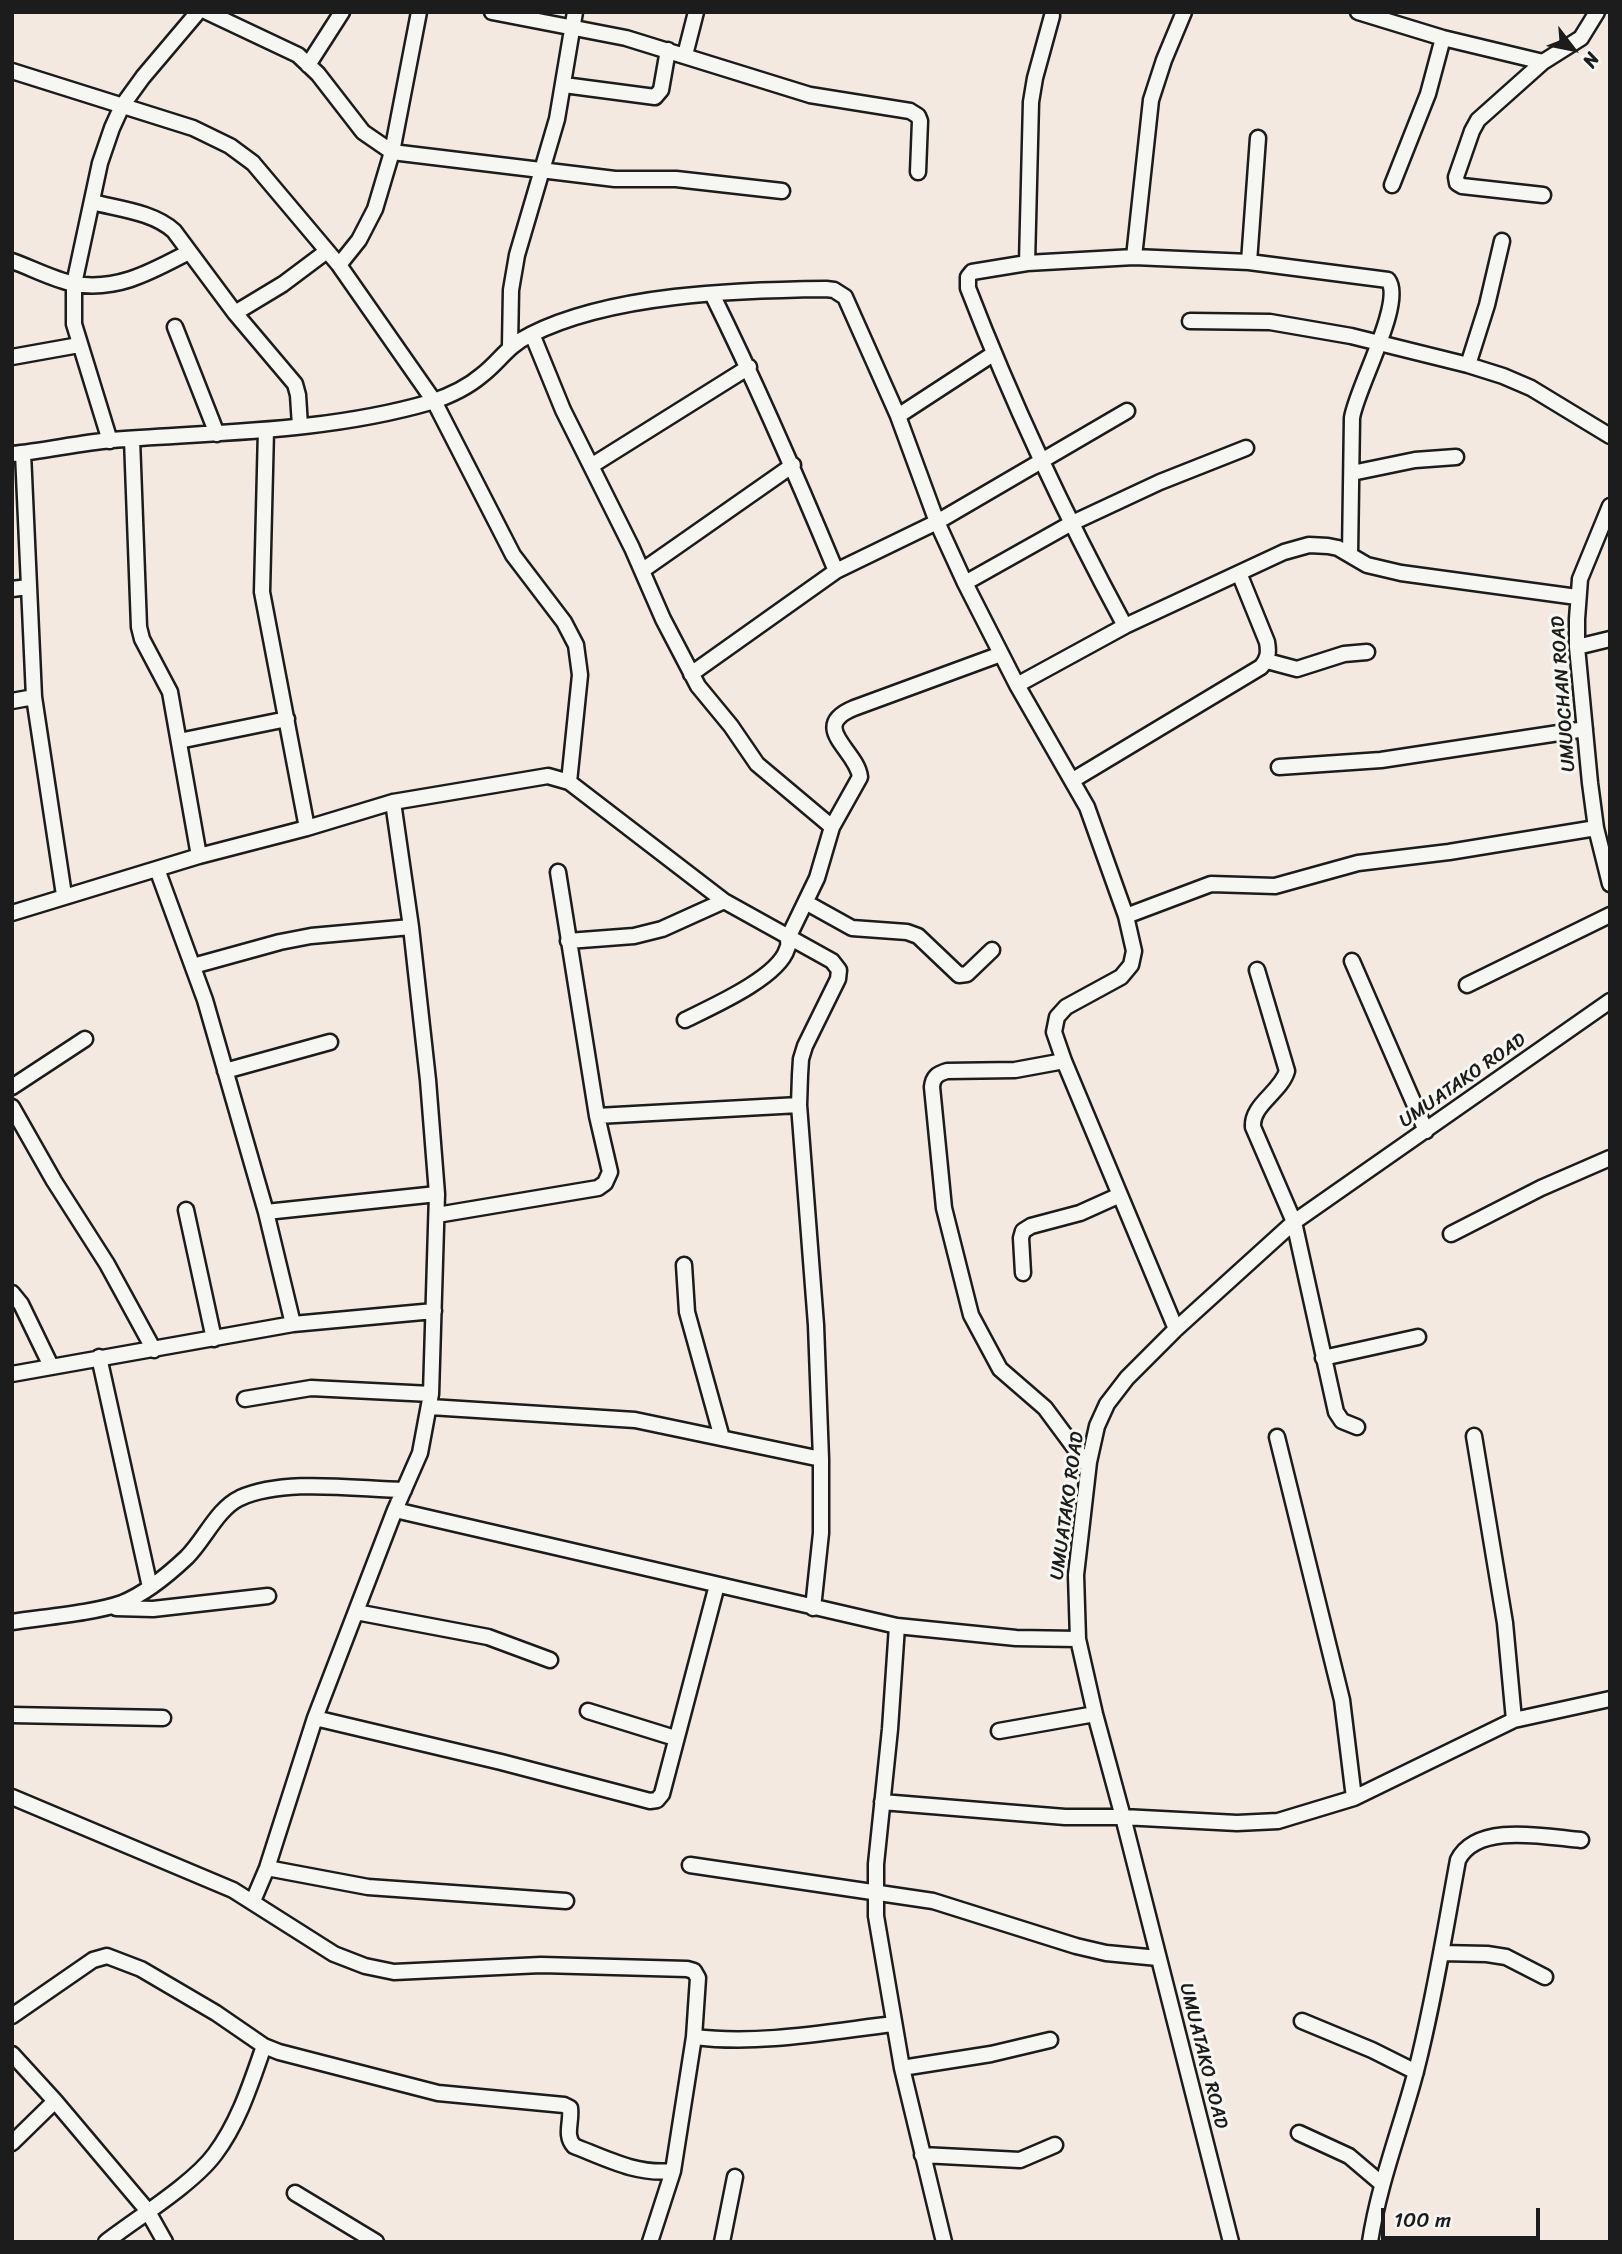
<!DOCTYPE html>
<style>
body{margin:0}
#map{position:relative;width:1622px;height:2254px;overflow:hidden;background:#f3e9e0;font-family:Sriracha,sans-serif}
canvas{display:block}
.frame{position:absolute;inset:0;border:14px solid #1c1c1c;pointer-events:none}
.north{position:absolute;left:1538px;top:14px;width:70px;height:70px;-webkit-text-stroke:5px #f6f6f2;paint-order:stroke;rotate:122deg;font-size:19px;font-weight:700;line-height:28px;text-align:center;color:#1c1c1c}
.north::after{content:'';display:block;margin:auto;width:24px;height:32px;background:#1c1c1c;clip-path:polygon(50% 0,100% 100%,50% 72%,0 100%)}
.scale{position:absolute;left:1381px;top:2208px;width:159px;height:32px;box-sizing:border-box;border:4px solid #1c1c1c;border-top:0;padding-left:9px;font-size:21px;line-height:24px;white-space:nowrap;color:#1c1c1c;-webkit-text-stroke:5px #f6f6f2;paint-order:stroke}
</style>
<div id="map">
<canvas width="1622" height="2254"></canvas>
<div class="frame"></div>
<div class="north">N</div>
<div class="scale">100 m</div>
</div>
<script>
const context = document.querySelector('canvas').getContext('2d');
context.lineJoin = 'round';
function stroke(path, color, width, dash) { context.strokeStyle = color; context.lineWidth = width; context.lineCap = dash ? 'butt' : 'round'; context.setLineDash(dash || []); context.stroke(path); }
function write(font, color, halo, rows, align = 'center') {
  context.font = font + ' Sriracha,sans-serif'; context.lineWidth = 6; context.setLineDash([]); context.textBaseline = 'middle'; context.strokeStyle = halo; context.fillStyle = color; for (const [text, x, y, turn = 0] of rows) {
    context.save(); context.translate(x, y); context.rotate((+turn || 0) * Math.PI / 180); context.textAlign = isNaN(turn) ? turn : align; if (halo) context.strokeText(text, 0, 0); context.fillText(text, 0, 0); context.restore();
  }
}
const minor = new Path2D(`
 M207,12L298,55L318,74L363,132L392,152L615,179H676L782,191
 M492,12L626,38L810,95L910,111L918,116L920,121L918,172
 M1358,12L1443,38L1543,62
 M685,55L696,12
 M308,65L342,12
 M12,71L193,128L230,146L253,163L339,265L434,401L513,555L564,622L576,645L580,675L569,782
 M564,85L655,97L661,90L668,50
 M1392,185L1428,94L1443,38
 M1543,195L1462,186L1457,183L1456,177L1472,131L1478,120L1543,62L1581,38L1597,12
 M92,202C119,209 153,212 174,231L235,313L295,384L298,395L300,426
 M1134,257L1151,100L1164,60L1184,12
 M12,261C32,268 54,280 75,284C119,291 152,271 189,252
 M1249,262L1258,138
 M1027,263L1031,102L1035,78L1052,16
 M339,265L359,240L375,209L392,152L419,12
 M712,294C757,385 797,477 836,571
 M235,313L283,284L327,251
 M1190,321L1270,322L1351,336L1468,365L1503,376L1531,388L1610,436
 M175,327L217,434
 M532,334L563,410L632,548L663,619L698,686L731,726L757,764L832,827
 M510,346L511,290L517,255L557,119L575,12
 M12,357L79,345
 M1468,365L1487,305L1502,241
 M898,416L993,354
 M266,430L262,592L307,828
 M132,439L139,627L142,639L170,692L199,856
 M110,441L74,324V284L100,163L112,128L122,106L143,77L198,12
 M23,453L34,697L64,895
 M12,454C45,451 78,443 112,440C218,432 328,432 431,402C449,396 468,387 482,375C501,360 507,346 530,335C611,294 736,290 826,289L834,290L845,297L898,416L937,522L965,583L1017,685L1087,807L1126,916L1134,951L1131,965L1121,977L1066,1007L1057,1017L1054,1032L1064,1061L1176,1329
 M591,466L749,367
 M1352,473L1415,460L1456,457
 M1610,506L1580,579L1577,619V647L1590,783L1596,828L1610,884
 M643,570L793,465
 M965,583L1070,524L1160,482L1246,448
 M12,589L28,587
 M1125,626C1065,515 1013,405 968,288V277L972,272L1027,263L1134,257L1249,262L1388,280C1405,302 1356,389 1352,418L1350,555
 M1577,647L1610,639
 M1267,661L1297,669L1344,654L1367,652
 M691,674L836,571L937,522L1127,411
 M1017,685L1125,626L1284,552L1309,545L1328,546L1338,548L1367,565L1401,573L1577,597
 M12,701L34,697
 M179,741L287,719
 M1279,767L1381,760L1585,729
 M1073,780L1261,667C1268,659 1269,653 1267,642L1239,573
 M157,869L205,1000L266,1212L293,1324
 M807,903L852,928L907,932L918,936L959,975L967,974L992,950
 M12,913L199,856L307,828L393,802L548,776L569,782L724,901L832,961L839,970L838,979L805,1046L801,1059L800,1075L799,1105L816,1325L821,1459V1533L813,1608
 M1126,916L1211,884L1275,886L1358,863L1449,852L1596,828
 M568,941L634,936L662,929L724,901
 M1352,961L1426,1131
 M193,966L280,942L311,936L411,927
 M1257,970L1287,1071C1281,1092 1251,1105 1253,1127L1294,1222L1336,1412L1342,1421L1357,1427
 M1467,985L1610,915
 M685,1020C711,1007 778,978 787,949C789,946 788,942 788,938L817,878L832,827L860,777C857,750 808,727 854,708L1001,654
 M1064,1061L1015,1070L947,1071C937,1074 933,1077 932,1087L944,1208L971,1315L1000,1369L1045,1408L1088,1466
 M225,1071L330,1042
 M12,1087L85,1039
 M12,1107L54,1181L107,1264L154,1350
 M597,1116L799,1105
 M186,1210L214,1339
 M266,1212L437,1194
 M437,1215L598,1188L605,1183L610,1172L597,1116L558,872
 M1451,1234L1541,1188L1610,1158
 M684,1265L687,1312L722,1438
 M1023,1273L1021,1238L1023,1231L1031,1226L1080,1213L1120,1195
 M12,1293L21,1304L51,1366
 M99,1357L150,1587
 M1323,1358L1418,1337
 M12,1374L293,1324L434,1311
 M245,1399L311,1388L431,1394
 M430,1407L635,1420L821,1459
 M1474,1436L1505,1623L1514,1720
 M1277,1437L1342,1700L1354,1798
 M395,1510L897,1626L1016,1638L1078,1639
 M116,1608L153,1609L268,1596
 M356,1612L488,1637L550,1660
 M12,1622C44,1617 94,1613 122,1603C147,1593 169,1574 187,1557C205,1539 217,1509 240,1498C285,1478 355,1489 404,1490
 M897,1626L890,1729L876,1864V1916L902,2068L944,2242
 M588,1711L675,1738
 M12,1715L163,1718
 M315,1718L501,1762L650,1801L657,1800L662,1794L717,1585
 M999,1731L1095,1714
 M12,1797L233,1890L334,1954L365,1966L394,1972L541,1965L687,1969L694,1971L698,1978L694,2037L673,2171L650,2242
 M882,1802L1065,1817H1123L1237,1823L1278,1821L1354,1798L1514,1720L1610,1699
 M690,1865L933,1901L1076,1946L1106,1953L1158,1958
 M267,1868L368,1887L566,1901
 M253,1901L267,1868L315,1718L395,1510L420,1453L431,1394L437,1194L428,1080L411,927L393,802
 M1441,1953L1487,1954L1506,1957L1545,1977
 M12,2016L93,1960L107,1956L141,1969L216,2013L264,2046L279,2052L438,2093L564,2105L570,2108C572,2122 564,2135 574,2146C607,2159 637,2175 673,2171
 M1302,2021L1372,2050L1416,2072
 M694,2037C760,2045 827,2032 893,2024
 M12,2054L55,2101L147,2210L165,2242
 M902,2068L991,2054L1050,2040
 M1299,2133L1349,2156L1382,2184
 M12,2143L55,2101
 M922,2155L1020,2160L1055,2145
 M295,2193L376,2242
 M106,2242C137,2218 193,2184 215,2154C239,2122 251,2083 264,2046
 M722,2242L735,2177
 M1231,2242L1123,1817L1095,1714L1078,1639L1076,1575L1089,1462L1097,1426L1107,1404L1127,1378L1176,1329L1294,1222L1610,1001
 M1370,2242C1379,2183 1401,2128 1416,2071C1434,2001 1445,1930 1458,1860C1477,1822 1546,1837 1581,1840`);
stroke(minor, '#1c1c1c', 19);
stroke(minor, '#f6f6f2', 14);
write('19px', '#1c1c1c', '#f6f6f2', [
 ["UMUOCHAN ROAD",1564,694,-94],
 ["UMUATAKO ROAD",1463,1081,-35],
 ["UMUATAKO ROAD",1068,1506,-82],
 ["UMUATAKO ROAD",1203,2056,76]
]);
</script>
